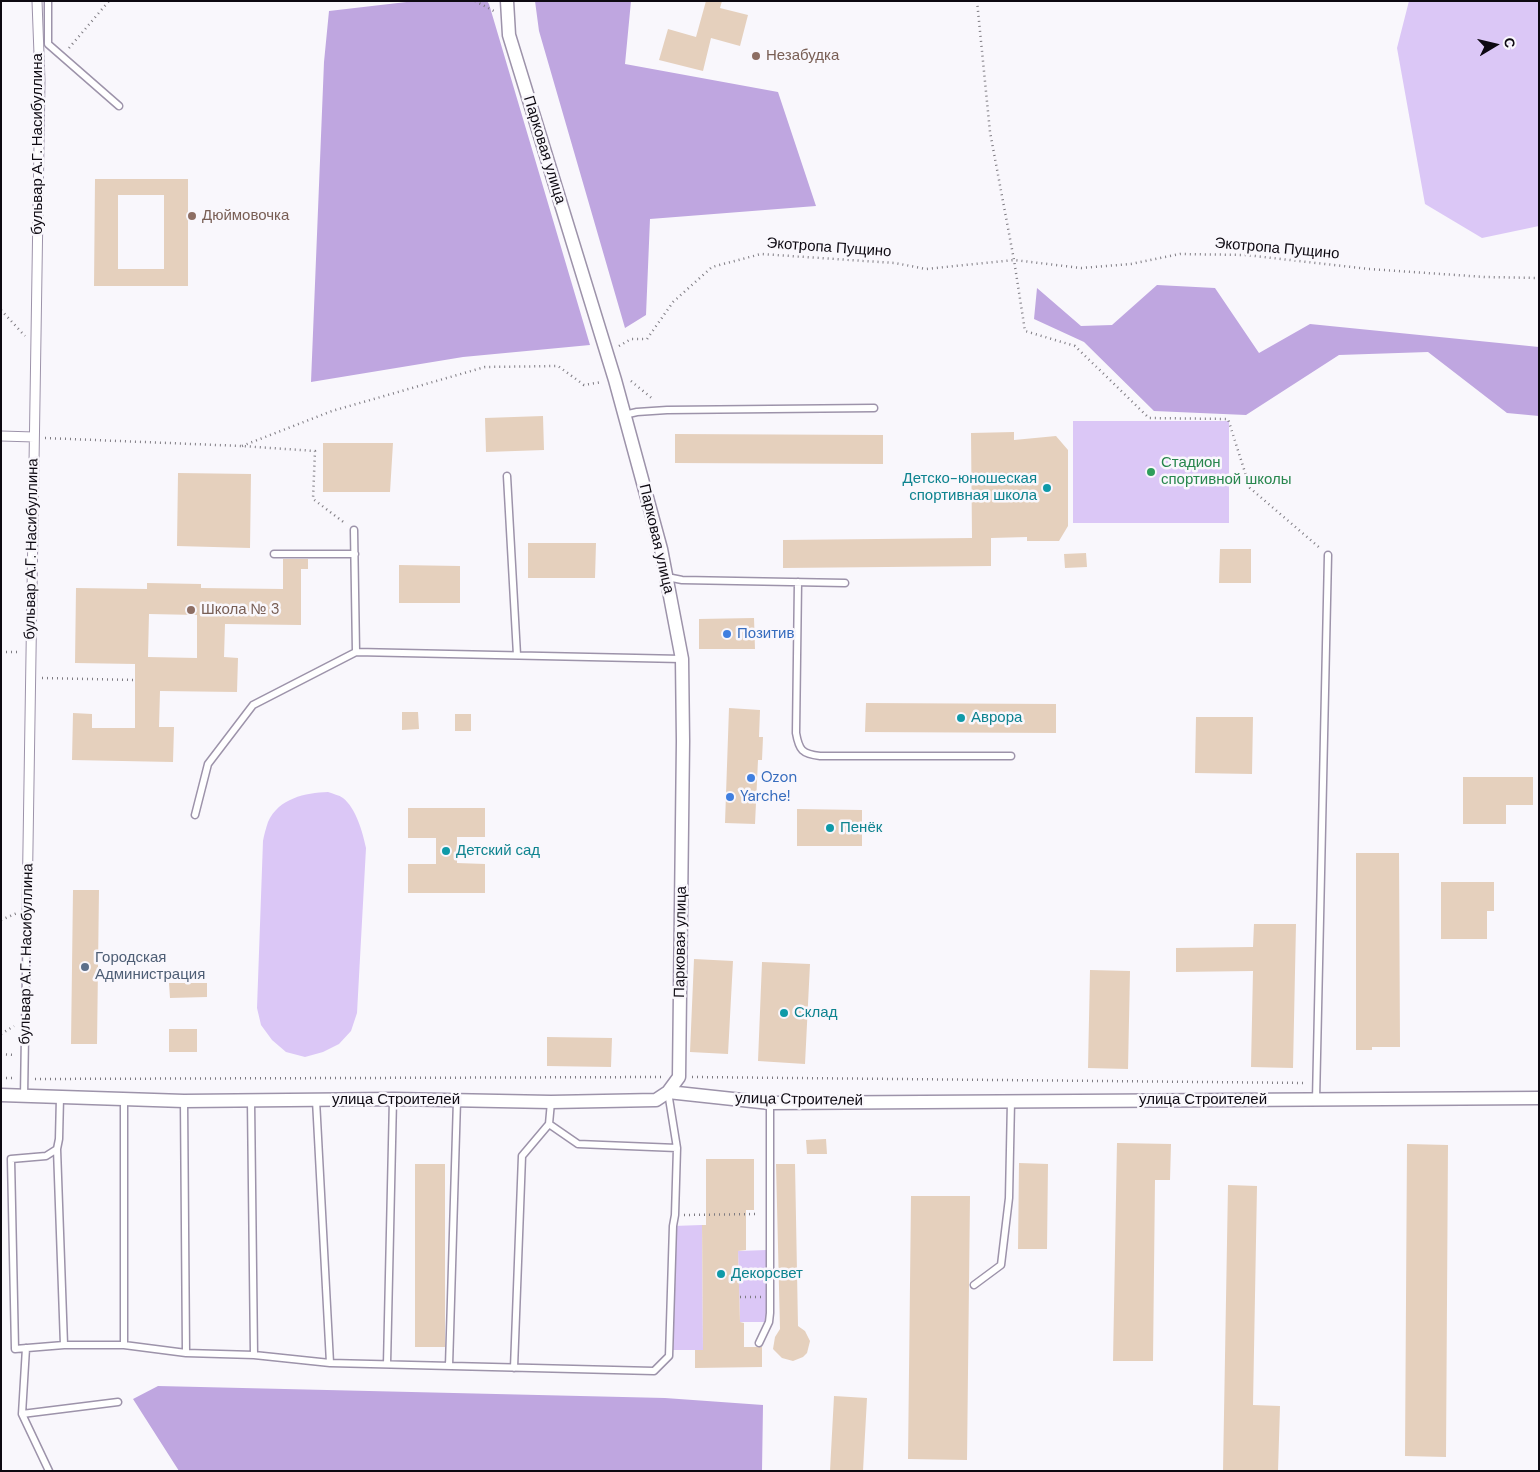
<!DOCTYPE html>
<meta charset="utf-8">
<style>
body{margin:0}
#map{position:relative;width:1540px;height:1472px;overflow:hidden;background:#f9f7fc;font-family:"DM Sans",sans-serif}
canvas{display:block}
.frame{position:absolute;inset:0;border:2px solid #0d0911;pointer-events:none}
.north{position:absolute;left:1470px;top:20px;width:50px;height:50px;-webkit-text-stroke:4px #f9f7fc;paint-order:stroke;rotate:81deg;font-size:14px;font-weight:700;line-height:20px;text-align:center;color:#0d0911}
.north::after{content:'';display:block;margin:auto;width:18px;height:22px;background:#0d0911;clip-path:polygon(50% 0,100% 100%,50% 72%,0 100%)}
</style>
<div id="map">
<canvas width="1540" height="1472"></canvas>
<div class="frame"></div>
<div class="north">С</div>
</div>
<script>
const context = document.querySelector('canvas').getContext('2d');
context.lineJoin = 'round';
function paint(path, color) { context.fillStyle = color; context.fill(path, 'evenodd'); }
function stroke(path, color, width, dash) { context.strokeStyle = color; context.lineWidth = width; context.lineCap = dash ? 'butt' : 'round'; context.setLineDash(dash || []); context.stroke(path); }
function write(font, color, halo, rows, align = 'center') {
  context.font = font + ' "DM Sans",sans-serif'; context.lineWidth = 5; context.setLineDash([]); context.textBaseline = 'middle'; context.strokeStyle = halo; context.fillStyle = color; for (const [text, x, y, turn = 0] of rows) {
    context.save(); context.translate(x, y); context.rotate((+turn || 0) * Math.PI / 180); context.textAlign = isNaN(turn) ? turn : align; if (halo) context.strokeText(text, 0, 0); context.fillText(text, 0, 0); context.restore();
  }
}
paint(new Path2D(`
 M1409,1H1539V226L1482,238L1425,204L1397,48Z
 M1073,421H1229V523H1073Z
 M328,792C333,794 339,795 343,798C356,808 363,833 366,848L357,1013L351,1031L339,1044L323,1052L305,1057L286,1052L272,1040L261,1025L257,1008L263,841C264,835 266,828 268,822C279,798 305,793 328,792Z
 M702,1225L703,1350H673V1226Z
 M767,1250L769,1322H740L738,1251Z`), '#dbc7f6');
paint(new Path2D(`
 M415,1H487L489,4L590,345L463,357L311,382L324,62L329,11Z
 M535,1H631L625,64L778,92L816,206L650,219L646,315L625,328L539,31Z
 M1157,285L1215,288L1259,353L1310,324L1539,347V416L1507,413L1428,352L1339,355L1246,415L1154,411L1084,342L1034,319L1037,288L1081,326L1112,325Z
 M158,1386L665,1398L763,1405L762,1471H179L133,1399Z`), '#bfa6e0');
paint(new Path2D(`
 M706,1H722L720,8L748,15L740,46L711,38L703,71L659,60L668,29L696,37Z
 M95,179H188V286H94ZM118,195H164V269H118Z
 M543,416L544,450L486,452L485,418Z
 M1014,432V440L1056,436L1068,450V526L1059,541H1027V537L991,538V566L783,568V540L972,538L971,433Z
 M675,434L883,435V464L675,463Z
 M323,443H393L390,492H323Z
 M178,473L251,474L250,548L177,546Z
 M528,543H596L595,578H528Z
 M1220,549H1251V583H1219Z
 M1086,553L1087,567L1065,568L1064,554Z
 M283,559H308V569H301V625L225,624L224,657L238,658L237,692L160,691L159,727H174L173,762L72,760L73,713L92,714V728H135V664L75,663L76,588L147,589V583L201,584V588L283,589ZM149,614L197,615V658L148,657Z
 M399,565L460,566V603H399Z
 M754,618L755,649H699V619Z
 M866,703L1056,704V733L865,732Z
 M729,708L760,710L759,737H763L762,760H758L755,824L725,823Z
 M402,712H418L419,729L402,730Z
 M455,714H471V731H455Z
 M1196,717H1253L1252,774L1195,773Z
 M1463,777H1533V805H1506V824H1463Z
 M408,808H485V837H457V863L485,864V893H408V864H436V838H408Z
 M797,809L862,810V846H797Z
 M1356,853H1399L1400,1047H1372V1050H1356Z
 M1441,882H1494V911H1487V939H1441Z
 M73,890H99L97,1044H71Z
 M1254,924H1296L1293,1068L1251,1067L1253,971L1176,972V948L1253,947Z
 M694,959L733,961L728,1054L690,1052Z
 M762,962L810,964L805,1064L758,1061Z
 M1090,970L1130,971L1128,1069L1088,1068Z
 M169,983H207V997L170,998Z
 M169,1029H197V1052H169Z
 M547,1037L612,1038L611,1067L547,1066Z
 M826,1139L827,1154H807L806,1140Z
 M1117,1143L1171,1144L1170,1180H1155L1153,1361H1113Z
 M1407,1144L1448,1145L1446,1457L1405,1456Z
 M706,1159H754V1210H746V1250L738,1251L740,1322L744,1323V1347H762V1367L695,1368V1350H703L702,1225H706Z
 M1019,1163L1048,1164L1047,1249H1018Z
 M415,1164H445V1347H415Z
 M776,1164H795L798,1326L805,1331L810,1341L807,1353L803,1357L793,1361L782,1358L773,1349L775,1337L780,1329Z
 M1228,1185L1257,1186L1253,1405L1280,1406L1278,1471H1223Z
 M911,1196H970L967,1460L908,1459Z
 M834,1396L867,1398L863,1471H830Z`), '#e5d0bd');
const service = new Path2D(`
 M48,1V44L119,106
 M624,415L637,412L667,410L874,408
 M507,476L517,655
 M354,530L356,652
 M274,554H355
 M667,577L682,580L845,583
 M798,582L796,733C799,750 802,754 820,756H1011
 M195,815L208,764L253,705L356,652L682,659
 M24,1097L27,909
 M60,1097L59,1139L57,1149L46,1156L11,1159L15,1349L64,1345H124L186,1353L254,1355L330,1363L654,1371L669,1356L673,1226L675,1215L677,1148L668,1092
 M316,1100L330,1363
 M1316,1100L1328,555
 M184,1101L186,1353
 M251,1101L254,1355
 M551,1102L549,1124L578,1144L677,1148
 M57,1149L64,1345
 M974,1285L1001,1265L1009,1198L1011,1101
 M759,1343L769,1322L770,1313V1103
 M124,1345V1098
 M26,1348L22,1414L49,1471
 M387,1364L393,1099
 M449,1366L457,1100
 M514,1368L522,1156L549,1124
 M22,1414L118,1402`);
const pedestrian = new Path2D(`
 M1,436L34,437
 M27,909L40,81L37,1`);
const minor = new Path2D(`
 M668,1092L770,1103L1539,1098
 M1,1095L184,1101L393,1099L551,1102L656,1100L668,1092L679,1077L683,741L682,659L661,549L615,380L509,35L507,1`);
stroke(service, '#9d93aa', 9);
stroke(pedestrian, '#9d93aa', 11);
stroke(minor, '#9d93aa', 15);
stroke(new Path2D(`
 M475,1L494,11
 M977,1L990,132L1014,260L1025,331L1075,346L1149,418L1228,419L1250,488L1321,549
 M69,48L109,1
 M1,310L25,336
 M619,346L631,339H647L673,302L712,267L761,254L895,263L926,269L1014,260L1081,268L1131,264L1180,254L1246,255L1369,269L1485,277L1539,278
 M631,381L654,400
 M45,438L242,446L315,451L313,499L346,524
 M242,446L332,411L485,367L558,366L584,385L602,382
 M1,652H20
 M42,678L135,680
 M1,920L17,913
 M1,1034L14,1026
 M1,1054L14,1055
 M692,1077L1307,1083
 M1,1078H14
 M35,1079L662,1077
 M684,1215L759,1214
 M740,1297H761`), '#7e7b82', 2.5, [1, 4]);
stroke(service, '#fff', 6);
stroke(pedestrian, '#fff', 9);
stroke(minor, '#fff', 12);
for (const [x, y, r, color] of [
 [756,56,5,"#8d6e63"],
 [192,216,5,"#8d6e63"],
 [1151,472,5,"#2e9e5b"],
 [1047,488,5,"#0f9aa8"],
 [191,610,5,"#8d6e63"],
 [727,634,5,"#3f7fe0"],
 [961,718,5,"#0f9aa8"],
 [751,778,5,"#3f7fe0"],
 [730,797,5,"#3f7fe0"],
 [830,828,5,"#0f9aa8"],
 [446,851,5,"#0f9aa8"],
 [85,967,5,"#5c6f8a"],
 [784,1013,5,"#0f9aa8"],
 [721,1274,5,"#0f9aa8"]
]) { const dot = new Path2D(); dot.arc(x, y, r, 0, 2 * Math.PI); context.fillStyle = color; context.fill(dot); stroke(dot, '#f9f7fc', 2); }
write('15px', '#785e54', '#f9f7fc', [
 ["Незабудка",766,56],
 ["Дюймовочка",202,216],
 ["Школа № 3",201,610]
], 'left');
write('15px', '#0d0911', '#f9f7fc', [
 ["бульвар А.Г. Насибуллина",38,144,-90],
 ["Парковая улица",544,150,73],
 ["Экотропа Пущино",829,248,4],
 ["Экотропа Пущино",1277,249,5],
 ["Парковая улица",656,539,77],
 ["бульвар А.Г. Насибуллина",32,549,-89],
 ["Парковая улица",681,942,-89],
 ["бульвар А.Г. Насибуллина",27,954,-89],
 ["улица Строителей",396,1100],
 ["улица Строителей",799,1100,1],
 ["улица Строителей",1203,1100]
]);
write('15px', '#27864d', '#f9f7fc', [
 ["Стадион",1161,463],
 ["спортивной школы",1161,480]
], 'left');
write('15px', '#0d838f', '#f9f7fc', [
 ["Детско-юношеская",1037,479,"right"],
 ["спортивная школа",1037,496,"right"],
 ["Аврора",971,718],
 ["Пенёк",840,828],
 ["Детский сад",456,851],
 ["Склад",794,1013],
 ["Декорсвет",731,1274]
], 'left');
write('15px', '#366cbe', '#f9f7fc', [
 ["Позитив",737,634],
 ["Ozon",761,778],
 ["Yarche!",740,797]
], 'left');
write('15px', '#4e5e75', '#f9f7fc', [
 ["Городская",95,958],
 ["Администрация",95,975]
], 'left');
</script>
